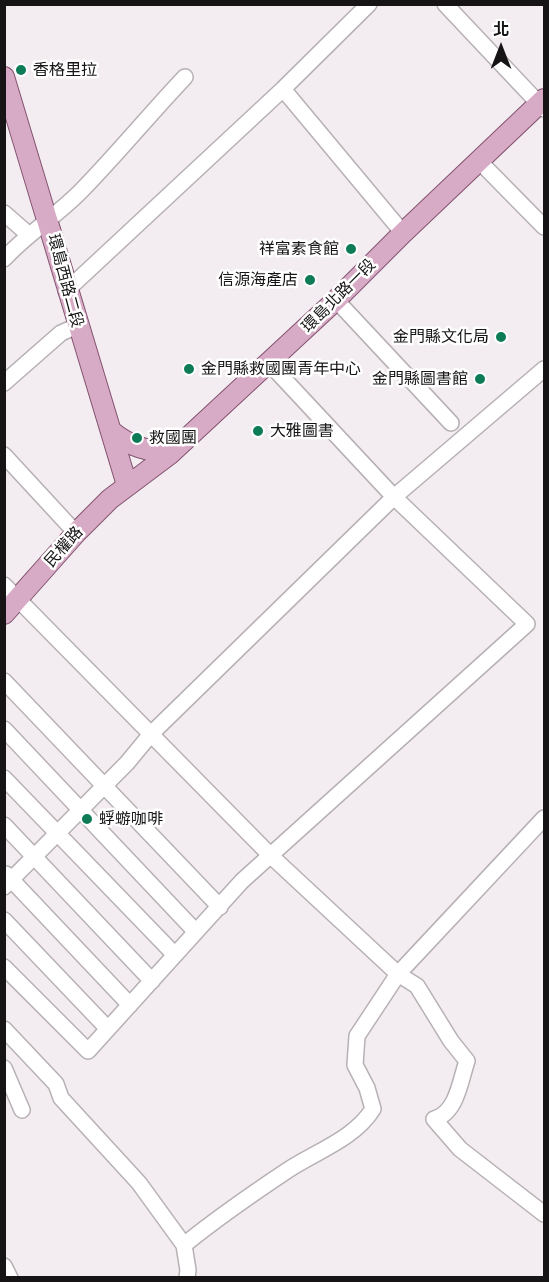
<!DOCTYPE html>
<meta charset="utf-8">
<style>
body{margin:0}
#map{position:relative;width:549px;height:1282px;overflow:hidden;background:#f3ecf0;font-family:Figtree,"Noto Sans TC",sans-serif}
canvas{display:block}
.frame{position:absolute;inset:0;border:6px solid #161415;pointer-events:none}
.north{position:absolute;left:471px;top:18px;width:60px;height:60px;-webkit-text-stroke:4px #fff;paint-order:stroke;rotate:0deg;font-size:16px;font-weight:700;line-height:24px;text-align:center;color:#161415}
.north::after{content:'';display:block;margin:auto;width:21px;height:27px;background:#161415;clip-path:polygon(50% 0,100% 100%,50% 72%,0 100%)}
</style>
<div id="map">
<canvas width="549" height="1282"></canvas>
<div class="frame"></div>
<div class="north">北</div>
</div>
<script>
const context = document.querySelector('canvas').getContext('2d');
context.lineJoin = 'round';
function stroke(path, color, width, dash) { context.strokeStyle = color; context.lineWidth = width; context.lineCap = dash ? 'butt' : 'round'; context.setLineDash(dash || []); context.stroke(path); }
function write(font, color, halo, rows, align = 'center') {
  context.font = font + ' Figtree,"Noto Sans TC",sans-serif'; context.lineWidth = 5; context.setLineDash([]); context.textBaseline = 'middle'; context.strokeStyle = halo; context.fillStyle = color; for (const [text, x, y, turn = 0] of rows) {
    context.save(); context.translate(x, y); context.rotate((+turn || 0) * Math.PI / 180); context.textAlign = isNaN(turn) ? turn : align; if (halo) context.strokeText(text, 0, 0); context.fillText(text, 0, 0); context.restore();
  }
}
const minor = new Path2D(`
 M445,4L544,109
 M283,89L403,233
 M480,162L544,227
 M4,213L28,234
 M4,259C29,232 57,216 83,189C118,153 150,114 185,77
 M66,291L283,89L369,4
 M336,300L451,423
 M4,383L61,333L77,326
 M4,455L76,533
 M4,585L270,855L398,974L417,986L451,1041L467,1061C460,1081 457,1113 434,1119L460,1149L544,1214
 M4,681L220,907
 M4,729L196,932
 M4,778L175,955
 M4,825L152,981
 M6,874L130,1005
 M4,887L127,763L151,734L394,497L544,369
 M4,920L108,1029
 M4,967L88,1051L242,881L527,624L394,497L269,363
 M4,1029L56,1084L61,1098L139,1183L184,1245L188,1270L187,1278
 M4,1068L22,1110
 M184,1245C217,1218 252,1194 288,1170C317,1151 354,1139 373,1109L367,1088L355,1065L357,1036L398,974L544,818
 M4,1266L10,1278`);
const major = new Path2D(`
 M4,77L127,485
 M111,431C130,447 146,450 170,454
 M4,614L76,533L110,499L170,454L336,300L403,233L544,99`);
stroke(minor, '#b7b0b4', 18);
stroke(major, '#83526f', 22);
stroke(minor, '#fff', 15);
stroke(major, '#d7abc6', 20);
for (const [x, y, r, color] of [
 [21,70,6,"#0d7b56"],
 [351,249,6,"#0d7b56"],
 [310,280,6,"#0d7b56"],
 [501,337,6,"#0d7b56"],
 [189,369,6,"#0d7b56"],
 [480,379,6,"#0d7b56"],
 [258,431,6,"#0d7b56"],
 [137,438,6,"#0d7b56"],
 [87,819,6,"#0d7b56"]
]) { const dot = new Path2D(); dot.arc(x, y, r, 0, 2 * Math.PI); context.fillStyle = color; context.fill(dot); stroke(dot, '#fff', 2); }
write('16px', '#161415', '#fff', [
 ["香格里拉",33,70],
 ["祥富素食館",339,249,"right"],
 ["信源海產店",298,280,"right"],
 ["金門縣文化局",489,337,"right"],
 ["金門縣救國團青年中心",201,369],
 ["金門縣圖書館",468,379,"right"],
 ["大雅圖書",270,431],
 ["救國團",149,438],
 ["蜉蝣咖啡",99,819]
], 'left');
write('16px', '#161415', '#fff', [
 ["環島西路二段",65,281,75],
 ["環島北路一段",339,296,-45],
 ["民權路",64,547,-48]
]);
</script>
